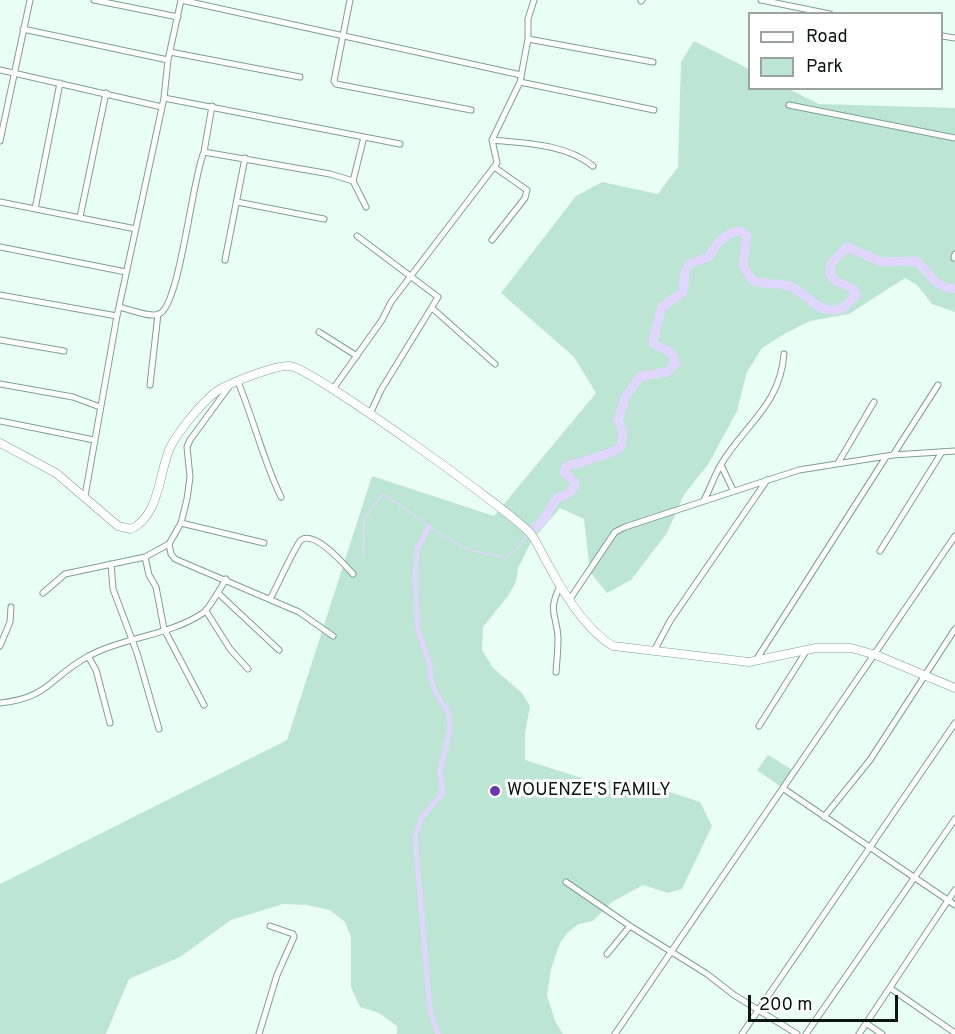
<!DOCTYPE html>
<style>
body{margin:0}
#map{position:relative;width:955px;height:1034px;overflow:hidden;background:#e9fef5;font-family:Overpass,sans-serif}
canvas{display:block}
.legend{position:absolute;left:748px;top:12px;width:195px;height:78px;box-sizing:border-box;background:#fff;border:2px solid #9da1a0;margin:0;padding:8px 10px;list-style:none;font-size:18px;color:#091511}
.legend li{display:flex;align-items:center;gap:12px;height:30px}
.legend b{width:30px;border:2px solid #9da1a0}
.scale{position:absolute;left:748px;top:995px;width:150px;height:27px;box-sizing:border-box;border:3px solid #091511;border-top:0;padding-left:8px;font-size:18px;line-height:21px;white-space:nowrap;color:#091511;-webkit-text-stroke:4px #fff;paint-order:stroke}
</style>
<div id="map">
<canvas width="955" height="1034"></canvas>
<ul class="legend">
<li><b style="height:8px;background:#fff"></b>Road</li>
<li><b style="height:16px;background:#bde5d4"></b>Park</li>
</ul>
<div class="scale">200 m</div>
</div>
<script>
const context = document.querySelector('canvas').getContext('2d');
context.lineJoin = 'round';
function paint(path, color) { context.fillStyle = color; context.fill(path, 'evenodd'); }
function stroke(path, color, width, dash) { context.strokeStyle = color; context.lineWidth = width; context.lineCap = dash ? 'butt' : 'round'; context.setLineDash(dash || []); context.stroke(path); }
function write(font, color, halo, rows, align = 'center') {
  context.font = font + ' Overpass,sans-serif'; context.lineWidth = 6; context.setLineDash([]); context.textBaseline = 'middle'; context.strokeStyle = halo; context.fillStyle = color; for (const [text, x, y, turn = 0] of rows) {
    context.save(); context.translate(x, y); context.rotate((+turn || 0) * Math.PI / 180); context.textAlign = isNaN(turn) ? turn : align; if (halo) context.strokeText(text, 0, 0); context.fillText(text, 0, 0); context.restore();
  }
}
paint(new Path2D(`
 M694,41L749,69L750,88L789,89L819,104L955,108V312L932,304L917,285L905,278L849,314L810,321L786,333L762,348L747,372L737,411L709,463L684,495L667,533L631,580L607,593L590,572L584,519L560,508L531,542L518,568L516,582L508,596L483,627L482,650L493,668L522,693L530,706L525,733V760L591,781L634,780L700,802L712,826L682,889L668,893L643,885L612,902L593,921L579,924L568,932L560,943L551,969L547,995L555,1021L563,1034H397V1026L379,1013L360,1007L351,987V937L345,922L330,910L307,905L283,904L231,920L180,957L129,979L106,1034H0V884L287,740L372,476L494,516L596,393L574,357L501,293L576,196L602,182L658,194L678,167L681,62Z
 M768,755L796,772L784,789L757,770Z`), '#bde5d4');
stroke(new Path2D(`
 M363,556L364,518L383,494C413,512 440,539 474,551C485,555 493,553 504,558L518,548L528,534`), '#e1d6fd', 1.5);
stroke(new Path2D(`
 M429,527L417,549L415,579L418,630L430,665V676L436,693L449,714L450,729L440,771L443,793L422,817L415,837L430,1011L438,1034`), '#e1d6fd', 5);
stroke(new Path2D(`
 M530,533L544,519L557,498L566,495L575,487L574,481L564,472L566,467C580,461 613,455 621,446L623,431L618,420L626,396L641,376L667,372L676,363L672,353L654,344L653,341L662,307L683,292L685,272L689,264L709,257C715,245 725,233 740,231L747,236L743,265L752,280C763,286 776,281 789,286C810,293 815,316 842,309L856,295L853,289L834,280L830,273L831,264L847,247L882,262L916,261C930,272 934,288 955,289`), '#e1d6fd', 9);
const street = new Path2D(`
 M94,0L178,17
 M181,0L521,75
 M350,0L334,81L336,84L471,110
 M761,0L830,14
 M641,1L642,0
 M23,29L168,60
 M942,36L955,38
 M528,39L653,62
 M170,52L300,77
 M0,70L162,107
 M520,82L654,110
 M164,98L400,144
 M789,105L955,138
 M492,140C525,143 566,144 593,166
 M0,141L30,0
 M204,152L212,106
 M353,181L364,137
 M0,202L136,229
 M237,202L324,219
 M35,209L60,83
 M80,217L106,93
 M357,236L438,297L381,390L370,414
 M492,240L525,198L527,190L494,167
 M0,247L126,272
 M954,258L955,254
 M225,260L245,158
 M0,295L117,316
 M119,307C129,309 149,318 159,314C180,306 192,178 204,152L330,174L353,181L366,207
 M432,308L495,364
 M319,332L357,356
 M0,340L64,351
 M238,382C254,420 263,460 281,497
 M0,384L73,397L100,407
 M150,385L158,314
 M333,389L382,320L391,302L497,163L492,140L520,82L528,39V19L534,0
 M0,421L94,440
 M893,455L938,385
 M838,463L874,402
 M721,465L733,490
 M85,496L117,316L164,98L168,60L181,0
 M704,500C710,489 714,477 720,466C744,425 780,406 784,354
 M181,523L264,543
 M169,544L171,554L175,559L299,612L333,636
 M880,551L942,452
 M145,557L149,575L156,587L164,629L204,705
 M111,564L113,589L137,653L159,729
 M43,593L65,574L145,557L169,544L181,523L187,499L190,477L187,447L190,440L231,384
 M218,593L279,650
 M270,599C276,589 296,544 301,540C315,530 344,564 353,574
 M570,599L615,532L625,527L799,470L893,455L955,451
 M206,611L230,649L248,669
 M0,646L10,622L11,607
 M654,651L670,621L767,480
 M88,656L96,670L110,723
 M756,660L886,457
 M556,672C557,661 558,649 558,638C557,614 547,613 560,586
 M0,703C49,698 49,678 87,657C123,637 169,636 203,613C210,608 221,587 226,579
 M759,726L807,650
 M784,789L955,905
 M824,817L870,760L955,629
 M566,882L630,926L707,974L734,995L797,1034
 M607,954L630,926
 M890,988L955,1033
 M867,1024L882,1034
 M259,1034L277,975L294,937L293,934L270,926
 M615,1034L955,536
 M742,1034L955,723
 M806,1034L955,819
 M859,1034L955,890`);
const secondary = new Path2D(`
 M0,443L56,473L118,526L131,529C159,516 159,475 169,450C176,434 206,396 222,388C236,381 275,365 290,366C310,367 515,514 531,534C538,544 543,556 549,566C564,594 586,630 613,646L749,662L816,648H851L876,655L955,688`);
stroke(street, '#7e9f92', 7);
stroke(secondary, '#7e9f92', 9);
stroke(street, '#fff', 5);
stroke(secondary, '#fff', 8);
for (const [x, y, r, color] of [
 [495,791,6,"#6938af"]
]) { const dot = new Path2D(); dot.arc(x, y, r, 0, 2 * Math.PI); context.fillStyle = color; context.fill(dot); stroke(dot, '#fff', 2); }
write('18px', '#091511', '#fff', [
 ["WOUENZE'S FAMILY",507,791]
], 'left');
</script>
